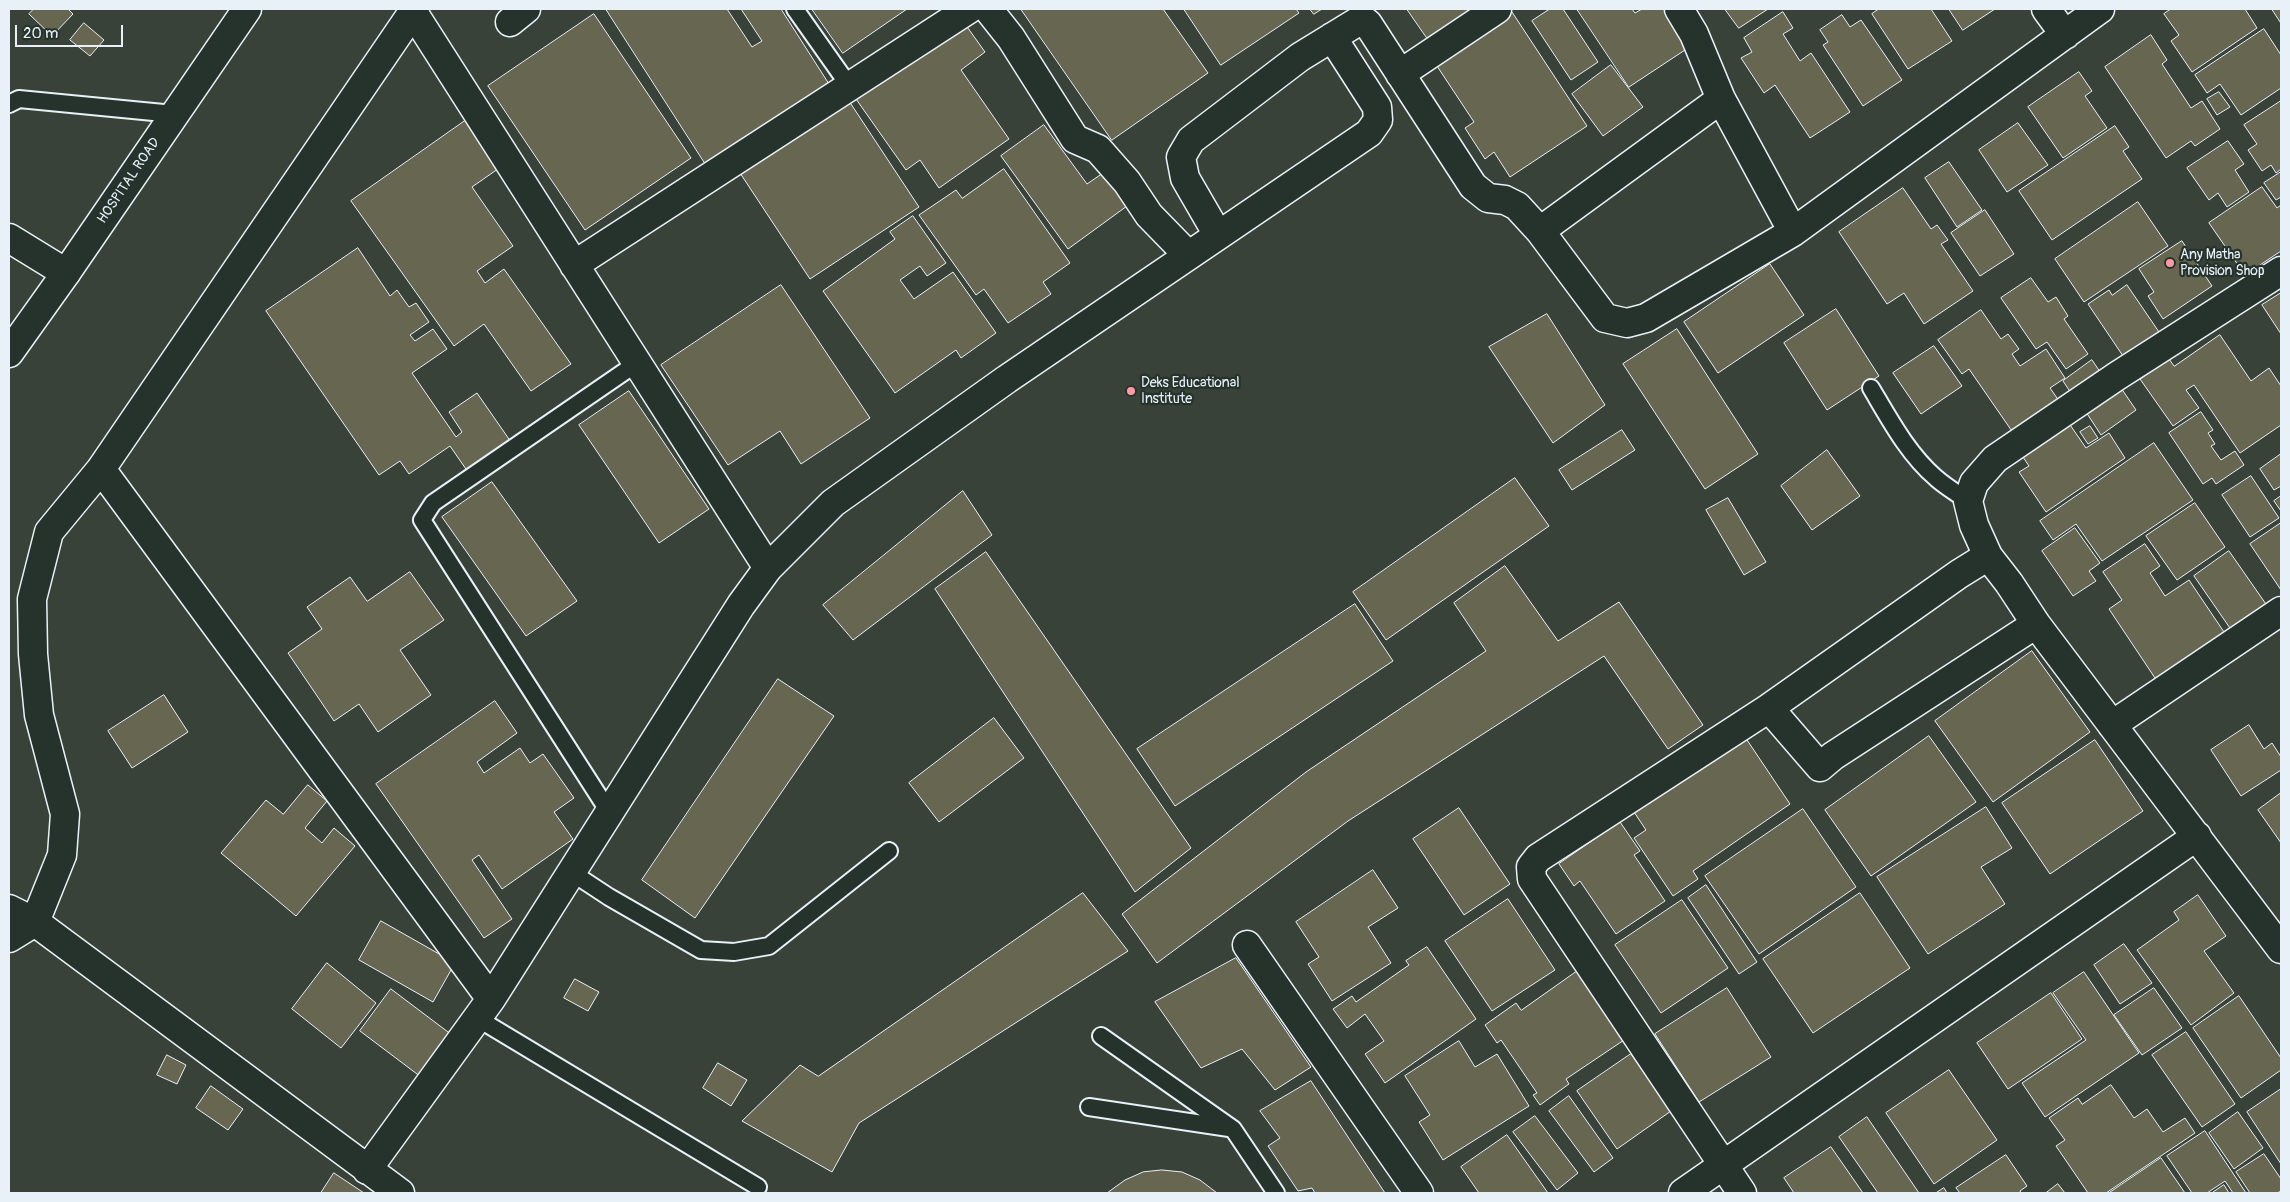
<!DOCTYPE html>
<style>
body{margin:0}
#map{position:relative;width:2290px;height:1202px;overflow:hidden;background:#394238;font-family:Pangolin,sans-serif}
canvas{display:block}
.frame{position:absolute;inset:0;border:10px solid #e8f1f8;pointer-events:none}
.scale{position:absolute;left:15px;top:25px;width:108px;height:22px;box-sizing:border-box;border:2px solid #e8f1f8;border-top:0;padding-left:6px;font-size:15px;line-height:18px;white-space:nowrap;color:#e8f1f8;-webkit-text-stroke:4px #26332d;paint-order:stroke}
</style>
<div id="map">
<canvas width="2290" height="1202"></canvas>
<div class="frame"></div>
<div class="scale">20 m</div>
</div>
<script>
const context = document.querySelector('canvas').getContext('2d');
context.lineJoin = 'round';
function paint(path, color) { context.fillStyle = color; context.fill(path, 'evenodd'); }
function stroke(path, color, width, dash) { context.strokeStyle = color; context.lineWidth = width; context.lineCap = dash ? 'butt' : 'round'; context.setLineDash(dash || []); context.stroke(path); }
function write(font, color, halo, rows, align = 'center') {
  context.font = font + ' Pangolin,sans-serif'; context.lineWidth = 4.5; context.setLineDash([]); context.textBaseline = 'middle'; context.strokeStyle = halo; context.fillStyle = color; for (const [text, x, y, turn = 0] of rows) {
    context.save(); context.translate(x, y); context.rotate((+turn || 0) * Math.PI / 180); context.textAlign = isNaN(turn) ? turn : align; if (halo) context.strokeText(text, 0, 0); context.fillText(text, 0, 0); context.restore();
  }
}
const building = new Path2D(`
 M34,9H68L73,14L52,36L29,14Z
 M606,9H727L752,47L762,41L741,9H781L829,84L705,163Z
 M812,9H907L843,53Z
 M1021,9H1163L1208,73L1112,140Z
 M1184,9H1296L1299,13L1221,65Z
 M1310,9H1322L1314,14Z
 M1407,9H1474L1430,42Z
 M1550,9H1563L1598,62L1571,80L1532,21Z
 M1577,9H1632L1635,13L1642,9H1666L1691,46L1629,87Z
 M1725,9H1768L1739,28Z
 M1879,9H1931L1952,41L1908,69L1872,14Z
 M1949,9H1995L1963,30Z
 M2171,9H2245L2257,28L2192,72L2171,41L2179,35L2164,14Z
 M2272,9H2281V23Z
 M1512,12L1587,126L1510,177L1494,152L1485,159L1465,128L1474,122L1435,63Z
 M1783,12L1793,28L1783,34L1800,61L1811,53L1850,112L1810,138L1775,85L1764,93L1741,58L1752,52L1744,38Z
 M594,14L691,158L585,230L488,86Z
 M1842,15L1850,27L1861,20L1902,80L1863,106L1823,45L1828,42L1820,30Z
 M84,23L104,40L90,56L70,40Z
 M965,24L985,52L961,70L1009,139L939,188L920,160L906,170L856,99Z
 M2264,29L2281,55V88L2241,115L2220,84L2207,93L2195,75Z
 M2151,35L2167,60L2162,64L2191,108L2202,101L2220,129L2195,146L2191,141L2166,158L2105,67Z
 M1611,65L1643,107L1603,136L1572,94Z
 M2079,72L2092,91L2085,96L2107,128L2063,158L2028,107Z
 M2219,92L2230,107L2217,115L2207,99Z
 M849,101L919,207L810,279L740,173Z
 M2281,101V169L2276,173L2271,165L2262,171L2248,150L2257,144L2244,125Z
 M472,116L505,164L472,187L513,246L477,271L485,283L504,269L571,364L531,391L484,324L454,346L351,201Z
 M2018,123L2048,165L2007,192L1979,150Z
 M1044,125L1087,184L1103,173L1127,206L1068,249L1001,156Z
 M2115,126L2129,147L2123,151L2142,179L2052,240L2019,191Z
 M2228,141L2244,164L2235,170L2249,192L2227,207L2218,193L2209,200L2187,168Z
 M1949,162L1982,210L1957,227L1925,178Z
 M1004,169L1070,263L1043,282L1051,294L1008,323L984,289L976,295L919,215L956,190L962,198Z
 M2281,172V197L2276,200L2264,183Z
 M2262,187L2277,208L2281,205V251L2245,275L2209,223Z
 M1903,188L1931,229L1937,225L1948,240L1941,244L1973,291L1924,324L1904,293L1887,304L1839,232Z
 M2138,202L2168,246L2084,302L2055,259Z
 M1985,210L2014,254L1980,276L1951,233Z
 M913,216L946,263L927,276L920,266L900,280L914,299L953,272L996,333L961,358L956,350L895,393L823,291L895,239L890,232Z
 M2182,241L2212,286L2163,319L2148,296L2154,292L2139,269Z
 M358,248L390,296L397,290L409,307L416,303L429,322L410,335L415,341L433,329L447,349L412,373L456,437L462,432L449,412L477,393L511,442L468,472L450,446L409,474L400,461L379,475L266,311Z
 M1770,264L1804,315L1718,373L1684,322Z
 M2031,278L2048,302L2056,297L2068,316L2064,319L2088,354L2066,369L2047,342L2036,349L2001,298Z
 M781,285L870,418L801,464L780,431L728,465L661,365Z
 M2127,285L2159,332L2123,356L2088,304L2109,290L2112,295Z
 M2281,293V334L2262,305Z
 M1836,309L1879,376L1827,410L1784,343Z
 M1981,310L2001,339L2008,334L2019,349L2012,354L2020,366L2046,349L2065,378L2050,388L2062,405L2016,437L1969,369L1962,374L1938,340Z
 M1547,314L1605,405L1553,443L1489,347Z
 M1677,329L1758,454L1705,489L1623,364Z
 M2220,335L2251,381L2269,368L2281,386V425L2240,453L2194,385L2186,390L2199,408L2173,426L2140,379L2169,359L2174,366Z
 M1934,346L1962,386L1921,414L1893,373Z
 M2092,360L2105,379L2075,399L2063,381Z
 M2119,385L2136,410L2101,435L2084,409Z
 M629,391L709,509L659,543L579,425Z
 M2201,412L2213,430L2208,433L2215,444L2211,446L2221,460L2235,451L2244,465L2216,484L2212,478L2203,484L2169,433Z
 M2066,419L2086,448L2109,433L2125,458L2046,512L2019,472L2029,466L2019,451Z
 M2090,426L2098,438L2088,444L2080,432Z
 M1622,430L1635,450L1572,490L1559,470Z
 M2154,443L2193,500L2102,561L2076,524L2053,540L2040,521Z
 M1827,450L1860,496L1812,530L1781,486Z
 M2281,454V486L2274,490L2260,469Z
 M2251,476L2279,518L2250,537L2222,495Z
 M1515,478L1549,526L1386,640L1353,592Z
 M492,482L577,601L526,636L442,517Z
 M963,491L992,535L853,640L823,605Z
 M2281,496V511L2274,501Z
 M1728,498L1766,562L1744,575L1706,510Z
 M2195,503L2225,547L2177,580L2146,536Z
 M2281,523V590L2250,544Z
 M2075,528L2100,563L2089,571L2096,581L2073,596L2042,551Z
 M2145,544L2160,566L2150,573L2165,596L2189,580L2226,635L2157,681L2109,609L2122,600L2103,572Z
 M2229,551L2268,607L2232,631L2194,576Z
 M986,552L1191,848L1135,892L935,589Z
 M1505,566L1558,641L1619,602L1703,725L1668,749L1604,656L1348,821L1157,963L1122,914L1306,772L1486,651L1454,603Z
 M410,572L444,620L400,650L431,695L378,732L359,704L334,721L288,653L322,629L307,607L350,577L367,601Z
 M1355,604L1393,661L1175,806L1137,749Z
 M2032,651L2090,732L1993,802L1935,721Z
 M778,679L834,716L695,918L642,880Z
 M164,695L188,732L132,768L108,731Z
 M495,701L517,733L477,762L484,773L520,748L530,763L543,754L574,798L554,812L573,839L502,889L479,855L472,860L512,919L484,938L376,784Z
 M994,718L1024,758L939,822L909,783Z
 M2249,725L2264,749L2272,743L2281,757V770L2241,796L2211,750Z
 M1741,731L1790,804L1693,871L1698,879L1673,896L1634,838L1646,830L1630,806Z
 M1929,736L1976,802L1871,876L1825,810Z
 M2095,740L2143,811L2050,874L2002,803Z
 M308,785L327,801L305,828L322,843L334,828L355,846L296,916L221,853L266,800L283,814Z
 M2281,793V843L2258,810Z
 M1986,807L2012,848L1981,867L2005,904L1928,954L1877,877Z
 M1459,808L1510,884L1464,915L1413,839Z
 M1803,809L1856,887L1759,954L1705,876Z
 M1620,822L1640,851L1634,855L1665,901L1616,934L1580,881L1574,886L1559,864Z
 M1373,870L1398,908L1368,927L1391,963L1332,1001L1308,964L1319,957L1296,922Z
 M1706,885L1757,962L1739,974L1688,898Z
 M1083,893L1128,951L859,1123L832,1172L742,1121L800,1065L818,1076Z
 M1860,893L1910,968L1813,1033L1763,959Z
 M2198,895L2226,936L2204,951L2234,993L2191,1025L2137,950L2179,920L2174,912Z
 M1508,899L1555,970L1492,1011L1445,941Z
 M1682,900L1728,968L1661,1013L1615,945Z
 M381,921L455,963L433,1002L359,960Z
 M2124,944L2152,983L2120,1004L2094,965Z
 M1427,947L1476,1019L1385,1083L1365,1054L1384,1041L1365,1014L1347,1028L1333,1009L1352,996L1356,1002L1409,965L1406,961Z
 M1236,958L1311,1067L1275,1090L1242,1049L1201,1068L1155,1002Z
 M327,963L376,1003L341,1048L292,1009Z
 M1586,965L1633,1034L1566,1079L1569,1084L1540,1105L1533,1095L1537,1093L1501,1040L1497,1043L1485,1025L1516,1003L1521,1010Z
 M2084,972L2139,1053L2045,1117L2022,1083L2086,1040L2053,993Z
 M575,979L599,992L588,1011L564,998Z
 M1727,988L1771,1057L1699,1102L1655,1034Z
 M2154,988L2182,1028L2142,1055L2114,1015Z
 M391,989L452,1035L421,1077L360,1031Z
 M2051,993L2082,1039L2008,1089L1977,1043Z
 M2239,996L2281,1058V1070L2241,1098L2193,1028Z
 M2186,1032L2235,1104L2202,1127L2152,1055Z
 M1459,1041L1475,1067L1497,1054L1529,1106L1443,1160L1419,1122L1430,1115L1405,1076Z
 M1631,1054L1671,1111L1617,1149L1577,1091Z
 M167,1055L186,1065L177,1084L157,1075Z
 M718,1063L747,1080L731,1106L703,1088Z
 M1949,1070L1997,1140L1934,1184L1886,1113Z
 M1311,1081L1385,1193H1315L1312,1188L1298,1191L1268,1146L1280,1138L1260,1111Z
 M2111,1085L2134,1118L2147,1109L2163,1132L2185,1118L2195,1133L2106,1193H2088L2056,1146L2065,1140L2049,1118L2078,1098L2082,1104Z
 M211,1086L243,1109L228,1130L196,1108Z
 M2281,1089V1164L2247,1112Z
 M1569,1096L1613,1158L1594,1172L1549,1111Z
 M2238,1112L2263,1148L2234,1169L2209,1133Z
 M1535,1116L1578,1173L1557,1190L1513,1132Z
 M1867,1117L1919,1193H1878L1839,1137Z
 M2205,1131L2246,1193H2233L2225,1181L2207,1193H2192L2167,1156Z
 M1507,1135L1548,1193H1479L1461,1167Z
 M1831,1147L1863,1193H1794L1784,1178Z
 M2264,1154L2281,1179V1191L2277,1193H2250L2236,1172Z
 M2006,1155L2027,1186L2020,1191L2021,1193H1960L1956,1188Z
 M2161,1158L2185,1193H2109Z
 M1162,1170L1182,1172L1200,1180L1217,1193H1107L1125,1180L1143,1172Z
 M334,1173L364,1193H321Z
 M2058,1184L2065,1193H2046Z
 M2224,1185L2229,1193H2212Z
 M1944,1188L1947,1193H1936Z`);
paint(building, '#666651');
stroke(building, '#e8f1f8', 1);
const service = new Path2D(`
 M795,9L850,87
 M9,104L19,99L174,114
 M1871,388C1890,420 1908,454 1936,478C1946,487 1957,493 1968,501
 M609,812L422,520L433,503L637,363
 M571,872L609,897L701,950L734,952L769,946L889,851
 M477,1018L758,1187
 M1101,1036L1233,1129L1276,1193
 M1089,1107L1229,1128`);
const minor = new Path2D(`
 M988,9L1011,38L1075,139L1098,149L1127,182L1149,215L1188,255
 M1679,9L1694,34L1721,99L1793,232
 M2046,9L2065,35
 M413,12L768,568
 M510,22L526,9
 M1400,74L1497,9
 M1540,231L1721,99
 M1218,235L1185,178L1181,157L1191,140L1300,57L1362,19L1368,24L1473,186L1488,198L1505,200L1517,206L1540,231L1605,318L1627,323L1646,318L1793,232L2100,9
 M9,238L66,273
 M574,265L969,9
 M2281,271L2117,376L1995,459L1974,483L1968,501L1974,525L1988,556L2009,583L2036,624L2281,949
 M101,469L491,999
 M1988,556L1959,574L1769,708L1820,767L1833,756L2036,624
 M2112,725L2281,611
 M9,909L35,922L400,1193
 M9,938L35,922L62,855L65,814L39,715L33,654L32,599L49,532L101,469L415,9
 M1247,945L1419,1193
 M367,1170L491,999L741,605L768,568L833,503L1007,379L1369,133L1378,120L1377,107L1332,37
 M1683,1193L2197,836
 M1742,1193L1532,879L1531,867L1538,858L1769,708`);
const secondary = new Path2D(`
 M9,353L66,273L247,9`);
stroke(service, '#e8f1f8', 20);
stroke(minor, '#e8f1f8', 31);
stroke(secondary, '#e8f1f8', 31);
stroke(service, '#26332d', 16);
stroke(minor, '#26332d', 28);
stroke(secondary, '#26332d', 28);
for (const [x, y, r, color] of [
 [2170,263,5,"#ff9aa2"],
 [1131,391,5,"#ff9aa2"]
]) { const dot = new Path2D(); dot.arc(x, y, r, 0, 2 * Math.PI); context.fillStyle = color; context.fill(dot); stroke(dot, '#26332d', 2); }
write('14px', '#e8f1f8', '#26332d', [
 ["HOSPITAL ROAD",129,181,-56]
]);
write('14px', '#e8f1f8', '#26332d', [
 ["Any Matha",2180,255],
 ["Provision Shop",2180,271],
 ["Deks Educational",1141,383],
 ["Institute",1141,399]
], 'left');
</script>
